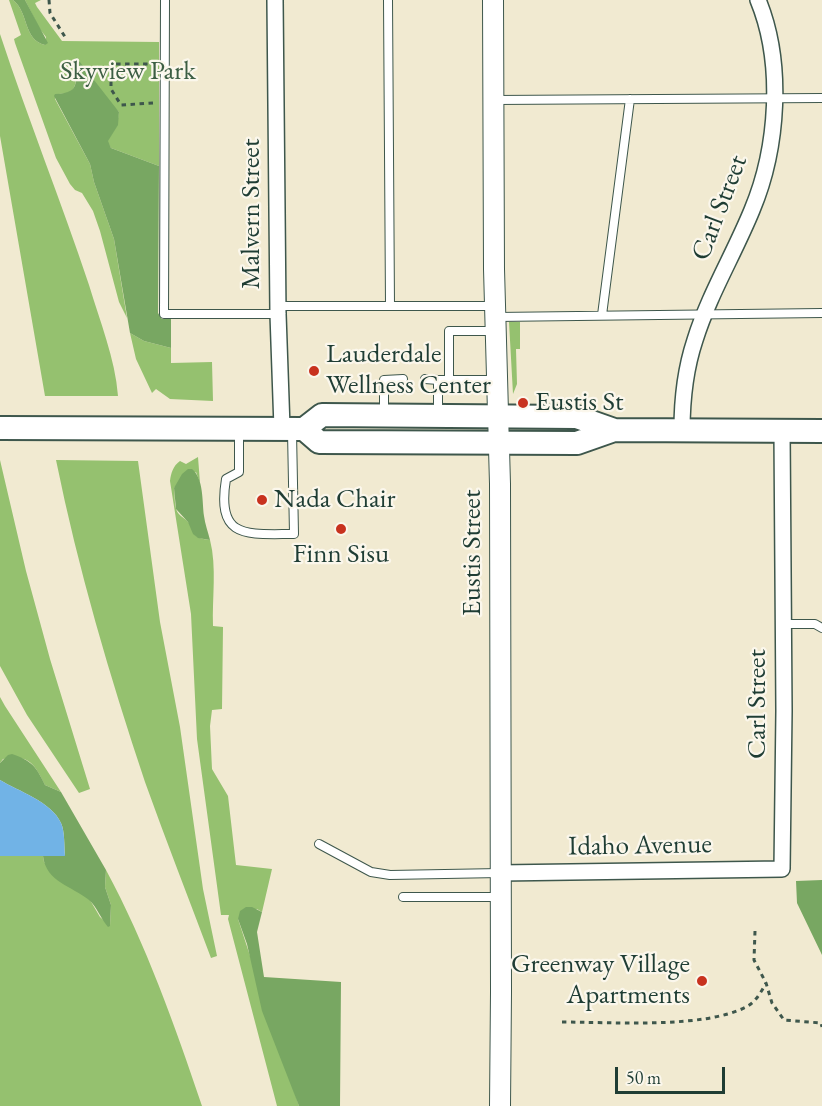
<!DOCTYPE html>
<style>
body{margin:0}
#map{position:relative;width:822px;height:1106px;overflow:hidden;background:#f1ead1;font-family:"EB Garamond",serif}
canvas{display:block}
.scale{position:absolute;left:615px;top:1067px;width:110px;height:27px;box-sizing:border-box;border:3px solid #1f3d34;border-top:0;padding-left:8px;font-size:18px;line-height:21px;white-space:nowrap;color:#1f3d34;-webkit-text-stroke:4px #fbf7ec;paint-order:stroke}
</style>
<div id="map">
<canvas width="822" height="1106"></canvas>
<div class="scale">50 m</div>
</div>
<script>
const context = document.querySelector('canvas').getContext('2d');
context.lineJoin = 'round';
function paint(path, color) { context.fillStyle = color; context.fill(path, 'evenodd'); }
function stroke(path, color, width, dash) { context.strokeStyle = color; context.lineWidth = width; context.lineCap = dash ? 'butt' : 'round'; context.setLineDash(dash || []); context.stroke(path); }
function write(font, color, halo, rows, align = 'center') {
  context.font = font + ' "EB Garamond",serif'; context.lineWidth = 4.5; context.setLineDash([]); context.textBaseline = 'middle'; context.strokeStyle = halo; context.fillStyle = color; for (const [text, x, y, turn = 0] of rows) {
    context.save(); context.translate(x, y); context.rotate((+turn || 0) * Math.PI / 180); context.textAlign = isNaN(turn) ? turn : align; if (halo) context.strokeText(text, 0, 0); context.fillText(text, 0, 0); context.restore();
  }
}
paint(new Path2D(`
 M9,0H13C29,12 23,40 45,45L46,37L39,28L25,0H41L35,3L37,7L62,41L159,42V166L111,148L107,141L117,125L119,112L76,74C76,91 72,94 56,94L55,99L90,164L94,182L114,239L127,318L119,302L100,231L93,211L82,193L75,190L70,184L56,158L15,43L14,39L21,35Z
 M0,34C28,119 61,201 89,285C100,322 115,358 118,396H45L0,136Z
 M509,322H520V349H516L517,384L513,394Z
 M130,333L144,341L171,348V363L212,362L213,401L170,399L156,389L152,393L136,359Z
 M198,457L200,483L196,472L174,488C175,495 174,507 178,513C181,517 186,519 189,523C196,536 194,538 210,540C217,567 212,598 213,626L223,627L222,709L212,710L210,726L212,769L228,796L236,865L272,869L262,912L257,909L238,919L299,1106H277L228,919L229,915H221L197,739L191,614L170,481C171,473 173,466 180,461L186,464Z
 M0,460L26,571L50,659L90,789L79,793L27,715L0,666Z
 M56,460L138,461L160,622L180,727L203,889L217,956L211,958C189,899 166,841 145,782C110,677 78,569 56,460Z
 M0,697L5,706L61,792L45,785C34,763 29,754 3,759L0,763Z
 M0,856H43L44,862L90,900L100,917L110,926L111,905L105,887L106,870C146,944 175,1026 202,1106H0Z`), '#95c16f');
paint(new Path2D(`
 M13,0H25L48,43L45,45C23,40 29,12 13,0Z
 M76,57L119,112L118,125L108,141L111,148L159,166L158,313L162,319H171V348L144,341L130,333L114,239L94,182L90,164L54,96L55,94C85,93 73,78 76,57Z
 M188,469H192C204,479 202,501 204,516C205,524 208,532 210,540L198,538L193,534L188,522L176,509L174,488L182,474Z
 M12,754C32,761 36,766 45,785L61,792L106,870L105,887L111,905L110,926L108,927C101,919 97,907 89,900C72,886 46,882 43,856L65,855C64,845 65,832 61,823C52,802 18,791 0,780V763L8,755Z
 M822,880V955L797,903L796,881Z
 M246,907H252L262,912L257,932L264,977L341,982L340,1106H299L262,1011L247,944L238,919L240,911Z`), '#78a762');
paint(new Path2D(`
 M0,780C18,791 52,802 61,823C65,832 64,846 65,856H0Z`), '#71b3e6');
const service = new Path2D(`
 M165,0L164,314H278
 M388,0L390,305
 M494,100L822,98
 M278,306H494
 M602,315L630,99
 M496,317L822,313
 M495,331H449V380H496
 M425,379L438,380
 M384,412V380L403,379
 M438,412V380H449
 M239,430V472L226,479C216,540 247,534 294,534L292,432
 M784,624H815L822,628
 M319,844L371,872L390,875L500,873
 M403,897H500`);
const minor = new Path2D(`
 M275,0L278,314L282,428
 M682,430C682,399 685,370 695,340C709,295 734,254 752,210C778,148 784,63 758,0
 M500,873L782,869L784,711L782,431`);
const tertiary = new Path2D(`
 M493,0L494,269L500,484L501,992L500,1106`);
const secondary = new Path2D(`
 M0,428L304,429L322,415L577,417L614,430
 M304,429L319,442L577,443L614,430L822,431`);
stroke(service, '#3e574c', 10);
stroke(minor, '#3e574c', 18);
stroke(tertiary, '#3e574c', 22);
stroke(secondary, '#3e574c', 26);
stroke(new Path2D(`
 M49,0L50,13L67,40
 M153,103L121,105L111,89V64H154
 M755,931L754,960L766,983L772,1003L784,1020L821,1023L822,1027
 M562,1022C611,1022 703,1029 746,1007C756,1002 761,992 766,983`), '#3e574c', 3, [4.5, 4.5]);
stroke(service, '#fff', 8);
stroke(minor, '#fff', 15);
stroke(tertiary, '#fff', 20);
stroke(secondary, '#fff', 22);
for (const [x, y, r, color] of [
 [314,371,6,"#c8321e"],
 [523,403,6,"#c8321e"],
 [262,500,6,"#c8321e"],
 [341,529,6,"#c8321e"],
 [702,981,6,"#c8321e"]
]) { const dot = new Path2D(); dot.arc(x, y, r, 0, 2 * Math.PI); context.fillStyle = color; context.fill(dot); stroke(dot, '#fbf7ec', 2); }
write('27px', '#3c5e43', '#fbf7ec', [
 ["Skyview Park",128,72]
]);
write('27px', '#1f3d34', '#fbf7ec', [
 ["Carl Street",720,208,-69],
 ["Malvern Street",252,214,-90],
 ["Eustis Street",473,553,-90],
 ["Carl Street",758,704,-90],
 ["Idaho Avenue",640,846,-1]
]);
write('27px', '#1f3d34', '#fbf7ec', [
 ["Lauderdale",326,355],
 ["Wellness Center",326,386],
 ["Eustis St",535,403],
 ["Nada Chair",274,500],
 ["Finn Sisu",341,555,"center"],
 ["Greenway Village",690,965,"right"],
 ["Apartments",690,996,"right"]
], 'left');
</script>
